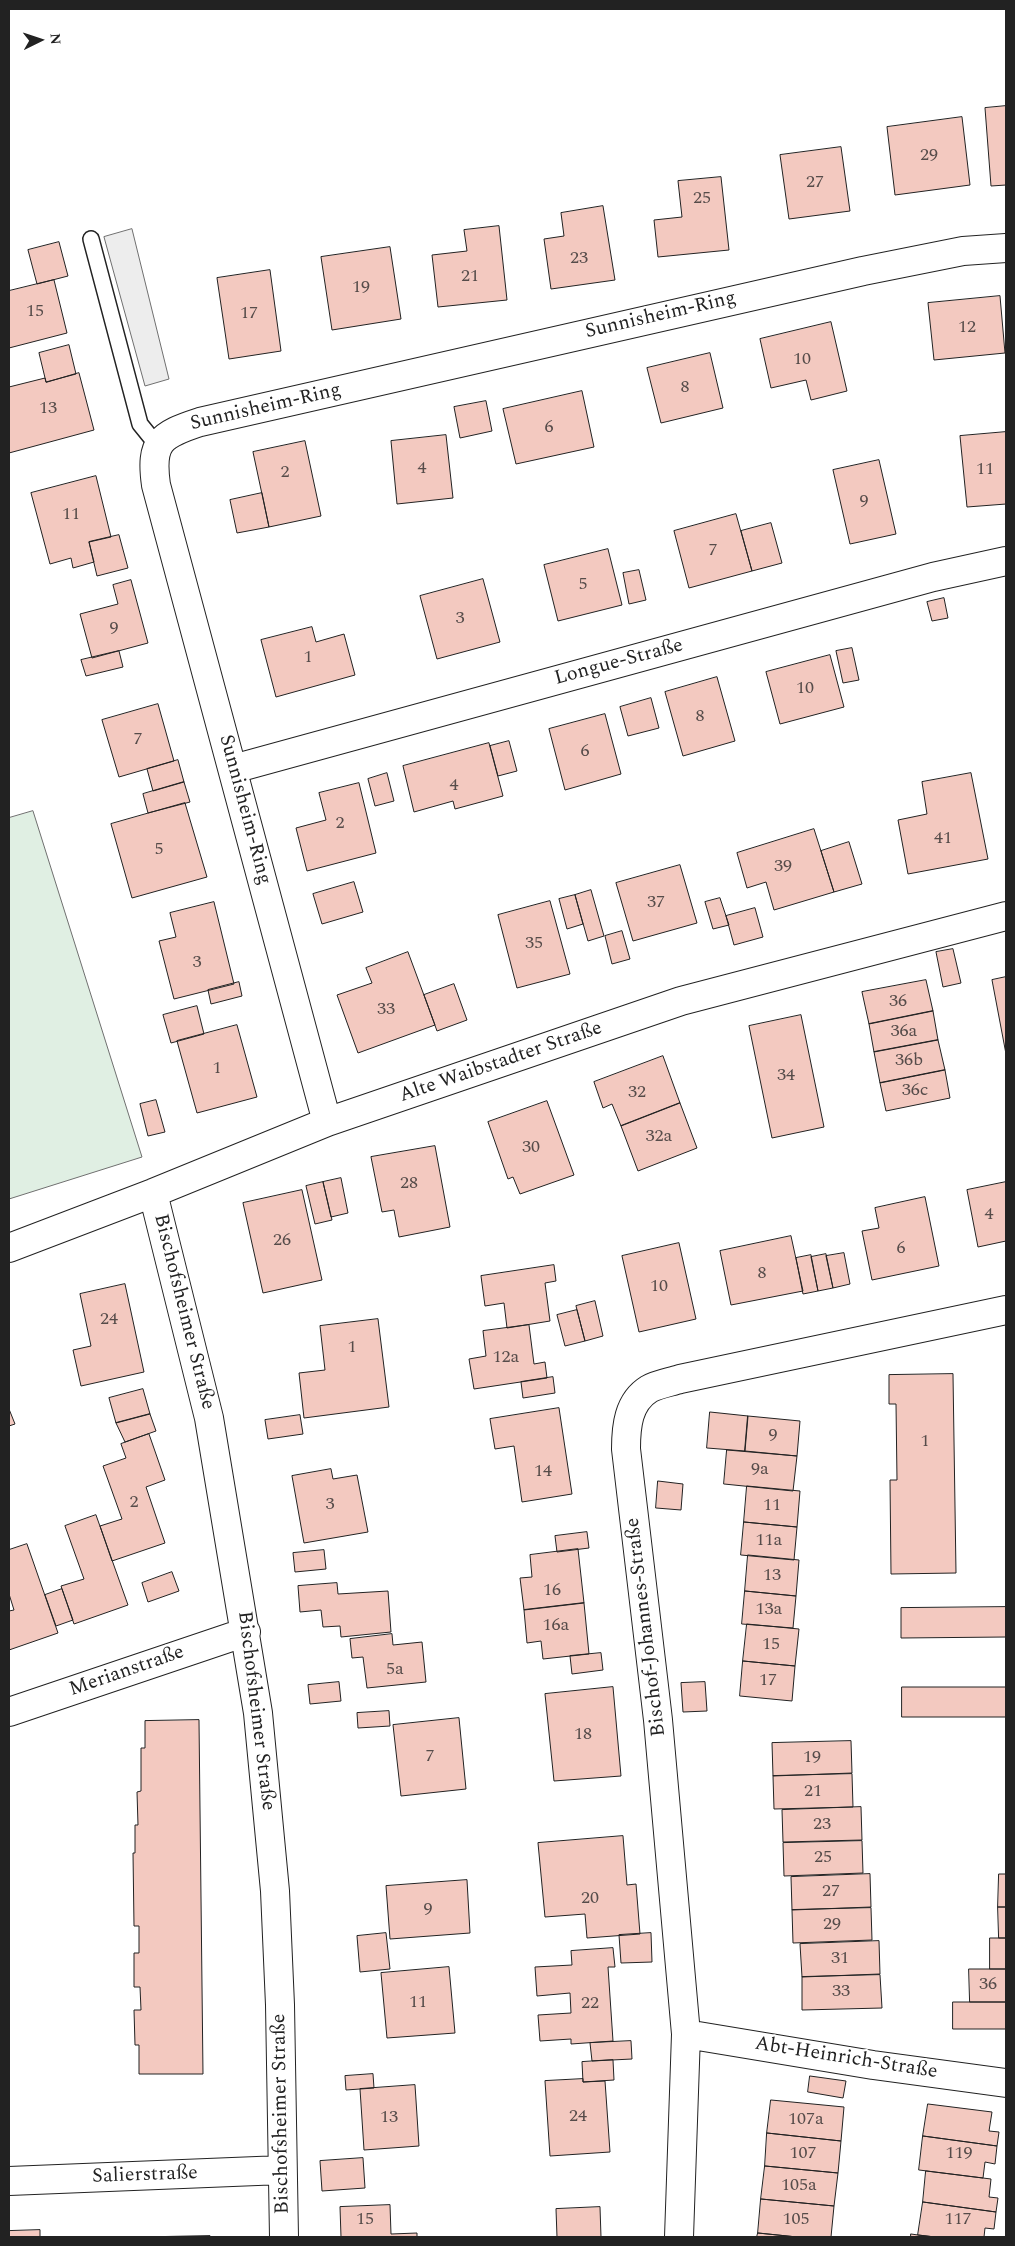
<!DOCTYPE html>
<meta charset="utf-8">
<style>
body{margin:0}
#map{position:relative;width:1015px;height:2246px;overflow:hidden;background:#fff;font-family:Spectral,serif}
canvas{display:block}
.frame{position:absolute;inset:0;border:10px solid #222;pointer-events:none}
.north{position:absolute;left:15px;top:15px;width:50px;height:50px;-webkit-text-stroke:4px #fff;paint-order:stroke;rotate:86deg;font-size:14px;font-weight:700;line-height:20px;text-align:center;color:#222}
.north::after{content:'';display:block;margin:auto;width:18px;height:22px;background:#222;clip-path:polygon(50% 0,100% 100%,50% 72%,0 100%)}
</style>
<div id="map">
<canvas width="1015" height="2246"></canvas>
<div class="frame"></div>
<div class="north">N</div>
</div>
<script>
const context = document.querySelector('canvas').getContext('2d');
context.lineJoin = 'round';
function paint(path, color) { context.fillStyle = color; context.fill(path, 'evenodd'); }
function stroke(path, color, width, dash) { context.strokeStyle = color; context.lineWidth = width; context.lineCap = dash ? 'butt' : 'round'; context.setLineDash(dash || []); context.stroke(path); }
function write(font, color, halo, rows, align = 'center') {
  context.font = font + ' Spectral,serif'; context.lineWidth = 4; context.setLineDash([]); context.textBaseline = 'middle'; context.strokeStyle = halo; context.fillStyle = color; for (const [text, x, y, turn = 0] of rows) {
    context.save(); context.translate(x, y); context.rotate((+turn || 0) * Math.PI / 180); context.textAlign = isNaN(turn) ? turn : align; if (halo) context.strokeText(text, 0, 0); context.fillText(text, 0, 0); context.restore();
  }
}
const green = new Path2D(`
 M33,811L142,1157L9,1199V818Z`);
paint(green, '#e0efe3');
stroke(green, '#6f6f6f', 1);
const parking = new Path2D(`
 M132,229L169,379L145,386L104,237Z`);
paint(parking, '#ededed');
stroke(parking, '#6f6f6f', 1);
const building = new Path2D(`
 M1006,106V185L991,186L985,108Z
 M962,117L970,185L895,195L887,127Z
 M841,147L850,211L789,219L780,155Z
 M721,177L729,250L658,257L654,220L682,217L678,181Z
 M603,206L615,280L551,289L544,239L564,236L561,213Z
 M499,226L507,300L438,307L432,255L467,251L464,230Z
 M59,242L68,276L37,284L28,250Z
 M390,247L401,319L332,330L321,257Z
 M270,270L281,351L229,359L217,278Z
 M54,280L67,333L9,348V291Z
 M1000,296L1005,353L934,360L928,303Z
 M831,322L847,391L811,400L806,380L771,388L760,339Z
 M69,345L76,374L46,382L39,353Z
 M710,353L723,408L661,423L647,368Z
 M79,373L94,430L9,453V387L45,378L46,382Z
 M582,391L594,447L516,464L503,409Z
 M486,401L492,431L460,438L454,407Z
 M1006,432V504L967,507L960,436Z
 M446,435L453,498L397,504L391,441Z
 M305,441L321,516L269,527L253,452Z
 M879,460L896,534L850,544L833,470Z
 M96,476L111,537L89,542L94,562L73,568L71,558L50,564L31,493Z
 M262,493L269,527L237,533L230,500Z
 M736,514L752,571L689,588L674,531Z
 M771,523L782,563L752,571L741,531Z
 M119,535L128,568L97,576L89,542Z
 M608,549L622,605L558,621L544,565Z
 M639,570L646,600L629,604L623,573Z
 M483,579L500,642L437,659L420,596Z
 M131,580L148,643L92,658L80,614L118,604L113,585Z
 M944,598L948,618L932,621L927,602Z
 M312,627L316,642L344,634L355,675L276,697L261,640Z
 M852,648L859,680L843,683L836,651Z
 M119,651L123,667L86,676L81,660Z
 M830,655L844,707L780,724L766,672Z
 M717,677L735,741L683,756L665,692Z
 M651,698L659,728L628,736L620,707Z
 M158,704L174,761L119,777L102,720Z
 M605,714L621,774L565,790L549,729Z
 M509,741L517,771L498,776L490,746Z
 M489,743L503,796L455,809L453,801L414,812L403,766Z
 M178,760L184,782L153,791L147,769Z
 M387,773L394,801L375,806L368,779Z
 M971,773L988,859L908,874L898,820L927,814L922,782Z
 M184,782L190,802L148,813L143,794Z
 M359,783L376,853L307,871L296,828L326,820L319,793Z
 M185,803L207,877L132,898L111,824Z
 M814,829L834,892L774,910L766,882L747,888L737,853Z
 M849,842L862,884L834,892L821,851Z
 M680,865L697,923L633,941L616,883Z
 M354,882L363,912L322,924L313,894Z
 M591,890L604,936L588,941L575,895Z
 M575,895L583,924L567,929L559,899Z
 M720,898L729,925L713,929L705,902Z
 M550,901L570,974L517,988L498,915Z
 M214,902L234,984L174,999L159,941L176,937L170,913Z
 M755,908L763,937L734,945L726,916Z
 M622,931L630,959L612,964L605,936Z
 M953,949L961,983L943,987L936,952Z
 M408,952L435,1025L358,1053L337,995L372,983L366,968Z
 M1006,977V1054L992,980Z
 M926,980L933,1011L869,1024L862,992Z
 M239,982L242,996L211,1004L208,990Z
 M454,984L467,1020L437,1031L424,995Z
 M197,1006L204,1034L171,1043L163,1015Z
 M933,1011L938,1040L874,1052L869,1024Z
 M801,1015L824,1127L772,1138L749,1026Z
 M237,1025L257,1097L197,1113L177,1041Z
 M938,1040L945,1070L880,1083L874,1052Z
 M663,1056L680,1103L621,1126L612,1104L603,1108L594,1082Z
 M945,1070L950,1098L886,1111L880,1083Z
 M156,1100L165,1132L148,1136L140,1104Z
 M547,1101L574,1175L520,1194L513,1177L508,1179L488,1122Z
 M680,1103L697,1148L638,1171L621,1126Z
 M435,1146L450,1227L399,1237L394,1210L382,1212L371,1157Z
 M341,1178L348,1213L331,1217L323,1182Z
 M323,1182L332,1220L315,1224L306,1186Z
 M1006,1182V1241L978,1247L967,1190Z
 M302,1190L322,1280L263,1293L243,1203Z
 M925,1197L939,1266L872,1280L862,1231L879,1228L875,1208Z
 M791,1236L803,1291L731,1305L720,1251Z
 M679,1243L696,1319L639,1332L622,1256Z
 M844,1253L850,1284L833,1288L826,1256Z
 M826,1254L833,1288L818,1291L811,1257Z
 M811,1255L818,1291L803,1294L796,1258Z
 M554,1265L556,1281L545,1283L550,1321L507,1328L504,1303L485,1306L481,1276Z
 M125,1284L144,1372L81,1386L73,1350L91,1346L80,1294Z
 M595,1301L603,1336L585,1341L576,1306Z
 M577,1310L585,1341L565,1346L557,1315Z
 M378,1319L389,1407L304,1418L299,1373L325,1370L320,1326Z
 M529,1325L534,1364L545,1362L547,1378L474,1389L469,1359L486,1356L483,1331Z
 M953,1374L956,1573L891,1574L890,1480H897L896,1404H889V1375Z
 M553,1377L555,1393L523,1398L521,1382Z
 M143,1389L150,1414L116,1423L109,1398Z
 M559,1408L572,1494L522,1502L514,1446L495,1449L490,1419Z
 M9,1409L15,1424L9,1426Z
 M710,1412L748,1416L745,1451L707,1448Z
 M150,1414L156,1431L125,1442L116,1423Z
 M300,1415L303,1434L268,1439L265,1420Z
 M748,1416L800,1421L797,1456L745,1451Z
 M149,1434L165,1480L146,1487L165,1543L112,1561L100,1526L122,1519L103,1466L126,1458L121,1444Z
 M727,1450L797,1456L793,1491L724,1484Z
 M331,1469L333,1479L357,1475L368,1532L304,1543L292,1476Z
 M658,1481L683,1484L681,1510L656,1508Z
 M747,1486L800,1491L797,1527L744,1522Z
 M96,1515L128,1605L74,1624L61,1586L84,1579L65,1526Z
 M744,1522L797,1527L794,1560L741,1555Z
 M587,1532L589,1548L557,1552L555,1536Z
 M27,1544L58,1633L9,1650V1611L14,1610L9,1594V1550Z
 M578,1549L584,1603L524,1610L520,1578L532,1577L530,1555Z
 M324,1550L326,1569L295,1572L293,1553Z
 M748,1555L799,1560L796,1596L745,1591Z
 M172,1572L179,1591L148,1602L142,1583Z
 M337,1583L338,1594L388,1591L391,1632L341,1637L340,1626L323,1627L321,1610L300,1612L298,1586Z
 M62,1589L73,1620L56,1626L45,1595Z
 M745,1591L796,1596L793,1628L742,1624Z
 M584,1603L589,1654L543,1659L541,1641L527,1643L524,1610Z
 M1006,1607V1637L901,1638V1608Z
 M747,1624L799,1629L795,1666L743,1661Z
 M392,1634L393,1645L422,1642L426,1682L367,1688L363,1657L352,1658L350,1639Z
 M601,1653L603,1670L572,1674L570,1656Z
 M743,1661L795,1666L792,1701L740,1696Z
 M339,1682L341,1701L310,1704L308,1685Z
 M705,1682L707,1711L683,1712L681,1683Z
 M613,1687L621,1776L554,1781L545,1694Z
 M902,1687H1006V1717H902Z
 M389,1711L390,1726L358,1728L357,1713Z
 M459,1718L466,1789L401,1796L393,1725Z
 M199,1720L203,2074H139V2045H135L134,2010H141L140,1987H134V1953H139V1926H134L133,1853H135V1825H138L137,1792L141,1791V1748H145V1721Z
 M851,1741L852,1773L773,1776L772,1743Z
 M852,1774L853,1807L774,1809L773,1776Z
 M861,1807L862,1840L783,1842L782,1810Z
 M623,1836L627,1885L636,1884L640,1934L587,1938L585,1914L545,1917L538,1843Z
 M862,1841L863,1873L784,1876L783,1843Z
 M870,1874L871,1907L792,1910L791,1877Z
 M999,1874H1006V1907H998Z
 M467,1880L470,1933L390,1939L386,1886Z
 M998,1907H1006V1938H999Z
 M871,1908L872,1940L793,1943L792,1910Z
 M386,1933L390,1969L360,1972L357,1936Z
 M651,1933L652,1962L621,1963L619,1935Z
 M990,1938H1006V1969H990Z
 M879,1941L880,1974L802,1977L800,1944Z
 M613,1948L615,1967H608L613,2041L571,2044V2039L540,2041L538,2015L571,2013L570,1993L537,1996L535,1967L572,1965L571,1951Z
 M449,1967L455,2033L387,2038L381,1973Z
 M969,1969H1006V2002H970Z
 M880,1975L882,2008L802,2010V1977Z
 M953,2002H1006V2029H953Z
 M631,2041L632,2059L592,2061L590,2043Z
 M613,2060L614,2080L583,2082L582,2062Z
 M373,2074L374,2088L346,2090L345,2076Z
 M810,2076L846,2081L843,2098L808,2092Z
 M583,2079V2082L605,2081L610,2152L550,2156L545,2081Z
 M415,2085L419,2146L364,2150L360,2089Z
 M771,2100L844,2107L841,2141L767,2133Z
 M928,2104L992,2112L989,2131L999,2132L997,2146L923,2136Z
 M767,2133L841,2141L838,2173L765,2166Z
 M923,2136L997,2146L995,2164L985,2162L983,2178L919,2170Z
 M363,2158L365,2188L322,2191L320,2161Z
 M765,2166L838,2173L834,2206L761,2199Z
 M926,2171L991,2179L989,2197L998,2198L996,2212L923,2202Z
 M761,2199L834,2206L831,2237H797L758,2233Z
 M923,2202L996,2212L994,2229L985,2228L984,2237H935L918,2235Z
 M390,2205L391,2234L417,2233V2237H341L340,2207Z
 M600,2207L601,2237H557L556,2209Z
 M40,2230V2237H9V2231Z
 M758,2233L797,2237H757Z
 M911,2234L918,2235L935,2237H911Z
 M210,2236V2237H141Z`);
paint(building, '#f3c9c0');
stroke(building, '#222', 1);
const lane = new Path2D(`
 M91,239L140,424L157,445`);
const street = new Path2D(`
 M233,769L933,577L1006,561
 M327,1122L156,485C150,442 160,435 200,422L863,271L963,251L1006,248
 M153,1193L209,1418L258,1713L275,1891L280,2005L284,2237
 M9,1248L153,1193L327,1122L681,1001L1006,916
 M9,1712L246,1632
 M686,2034L873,2065L1006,2083
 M9,2181L282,2170
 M679,2237L686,2034L658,1720L626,1449C626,1427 628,1402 649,1389C658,1384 671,1382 680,1379L1006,1310`);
stroke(lane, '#222', 18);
stroke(street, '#222', 30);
stroke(lane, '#fff', 15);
stroke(street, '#fff', 28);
write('18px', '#564c4a', null, [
 ["29",929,156],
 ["27",815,183],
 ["25",702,199],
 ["23",579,259],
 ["21",470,277],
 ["19",361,288],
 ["15",35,312],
 ["17",249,314],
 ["12",967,328],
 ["10",802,360],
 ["8",685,388],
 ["13",48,409],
 ["6",549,428],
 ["4",422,469],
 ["11",985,470],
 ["2",285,473],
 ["9",864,502],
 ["11",71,515],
 ["7",713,551],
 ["5",583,585],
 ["3",460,619],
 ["9",114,629],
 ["1",308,658],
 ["10",805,689],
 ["8",700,717],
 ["7",138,740],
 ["6",585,752],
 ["4",454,786],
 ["2",340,824],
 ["41",943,839],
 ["5",159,850],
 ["39",783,867],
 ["37",656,903],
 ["35",534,944],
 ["3",197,963],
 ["36",898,1002],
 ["33",386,1010],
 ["36a",904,1032],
 ["36b",909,1061],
 ["1",217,1069],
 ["34",786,1076],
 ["36c",915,1091],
 ["32",637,1093],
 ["32a",659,1137],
 ["30",531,1148],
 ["28",409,1184],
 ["4",989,1215],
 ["26",282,1241],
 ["6",901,1249],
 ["8",762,1274],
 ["10",659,1287],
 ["24",109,1320],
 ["1",352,1348],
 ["12a",506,1358],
 ["9",773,1436],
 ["1",925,1442],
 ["9a",760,1470],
 ["14",543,1472],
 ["2",134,1503],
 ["3",330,1505],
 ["11",772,1506],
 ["11a",769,1541],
 ["13",772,1576],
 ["16",552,1591],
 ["13a",769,1610],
 ["16a",556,1626],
 ["15",771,1645],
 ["5a",395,1670],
 ["17",768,1681],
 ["18",583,1735],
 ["7",430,1757],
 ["19",812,1758],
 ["21",813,1792],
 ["23",822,1825],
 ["25",823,1858],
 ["27",831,1892],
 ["20",590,1899],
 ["9",428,1910],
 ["29",832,1925],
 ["31",840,1959],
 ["36",988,1985],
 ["33",841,1992],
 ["11",418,2003],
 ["22",590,2004],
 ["24",578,2117],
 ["13",389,2118],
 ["107a",806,2120],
 ["107",803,2154],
 ["119",959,2154],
 ["105a",799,2186],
 ["15",365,2220],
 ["105",796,2220],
 ["117",958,2220]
]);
write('20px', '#222', '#fff', [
 ["Sunnisheim-Ring",661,316,-13],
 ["Sunnisheim-Ring",266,408,-13],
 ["Longue-Straße",619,663,-15],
 ["Sunnisheim-Ring",244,810,75],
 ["Alte Waibstadter Straße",501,1063,-19],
 ["Bischofsheimer Straße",183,1312,76],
 ["Bischof-Johannes-Straße",647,1627,-97],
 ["Merianstraße",127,1672,-19],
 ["Bischofsheimer Straße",255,1711,83],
 ["Abt-Heinrich-Straße",846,2059,9],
 ["Bischofsheimer Straße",282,2114,-91],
 ["Salierstraße",145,2176,-2]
]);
</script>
